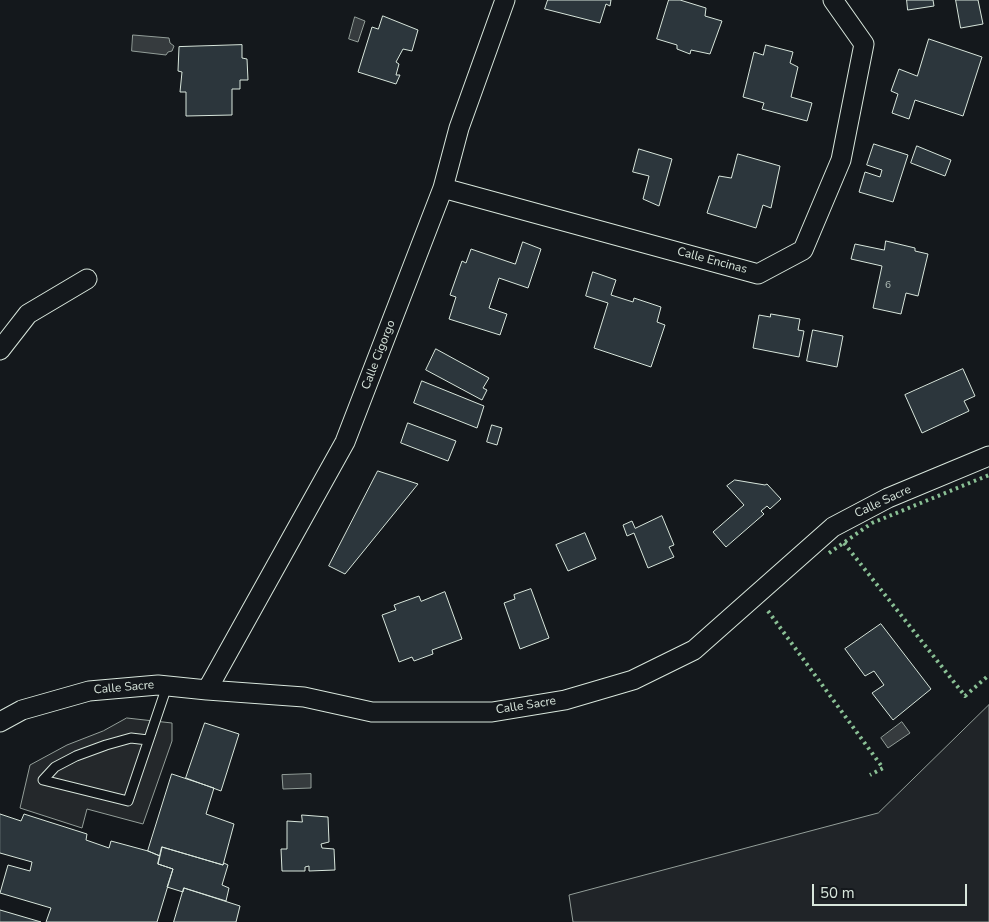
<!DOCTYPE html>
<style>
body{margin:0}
#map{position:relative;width:989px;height:922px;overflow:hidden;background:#14181c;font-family:"Nunito Sans",sans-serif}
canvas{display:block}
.scale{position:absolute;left:812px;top:884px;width:155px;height:22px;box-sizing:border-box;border:2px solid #d8e6dc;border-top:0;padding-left:6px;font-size:15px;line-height:18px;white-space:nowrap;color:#d8e6dc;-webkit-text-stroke:4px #14181c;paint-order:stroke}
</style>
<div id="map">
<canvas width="989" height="922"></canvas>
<div class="scale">50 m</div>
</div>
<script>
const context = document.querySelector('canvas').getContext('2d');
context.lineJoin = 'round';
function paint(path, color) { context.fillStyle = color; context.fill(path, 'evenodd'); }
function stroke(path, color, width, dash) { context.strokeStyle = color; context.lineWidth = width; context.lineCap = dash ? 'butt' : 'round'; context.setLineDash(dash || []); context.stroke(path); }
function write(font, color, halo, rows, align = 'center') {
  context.font = font + ' "Nunito Sans",sans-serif'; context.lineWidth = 4; context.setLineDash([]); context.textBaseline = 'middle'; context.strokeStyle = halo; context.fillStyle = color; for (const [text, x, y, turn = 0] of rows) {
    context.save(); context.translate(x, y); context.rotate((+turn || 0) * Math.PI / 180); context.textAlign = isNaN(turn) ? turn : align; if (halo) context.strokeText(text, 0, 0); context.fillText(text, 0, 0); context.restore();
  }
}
const green = new Path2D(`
 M989,705V922H573L569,895L878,813Z`);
paint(green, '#202428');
stroke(green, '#939e99', 1);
const parking = new Path2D(`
 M127,718L172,723V741L143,824L87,809L82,828L20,808L30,765L67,745L103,731Z`);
paint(parking, '#24282b');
stroke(parking, '#939e99', 1);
const water = new Path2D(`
 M355,17L365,21L358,42L349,39Z
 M133,35L169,38L170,43L174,46L172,51L168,52L166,55L132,51Z
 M902,722L910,733L888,748L881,738Z
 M311,774V788L283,789L282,775Z`);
paint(water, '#363b3e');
stroke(water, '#939e99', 1);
const building = new Path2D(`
 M548,0H611L610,6L606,4L600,23L545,9Z
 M669,0H680L706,8L705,16L722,21L710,54L691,50L690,54L677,49V45L657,39Z
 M907,0H933L934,6L908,10Z
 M956,0H978L983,24L961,28Z
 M383,16L418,30L412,51L403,49L396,62L399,64L396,75H400L396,84L358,72L372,27L378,29Z
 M929,39L982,57L963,116L915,100L909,119L892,113L898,94L891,91L899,69L917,76Z
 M242,45V58L247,59L248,80H240V89H232V115L186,116V92H180L182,72L178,71L179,47Z
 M766,45L793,52L790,63L798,67L791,97L812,103L807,121L762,109L764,103L743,97L754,52L763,55Z
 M874,144L908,155L893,202L859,192L865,172L880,177L882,170L867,165Z
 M917,146L951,160L945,176L911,163Z
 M639,149L672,159L659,206L643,199L649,176L633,172Z
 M738,154L780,166L771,208L763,205L756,228L707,213L719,176L731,178Z
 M886,241L915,248V251L928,254L918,296L906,293L901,314L873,308L882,266L851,259L855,244L884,250Z
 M523,242L541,249L528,288L499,278L489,308L507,314L500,335L449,319L456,297L450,295L462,261L466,263L471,249L515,264Z
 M593,272L616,280L611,295L633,302L634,298L661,307L657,322L665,325L651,367L594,348L608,303L586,296Z
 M771,314L800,319L798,330L804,331L799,357L753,348L759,315L770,317Z
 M813,330L843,336L837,367L807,361Z
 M436,349L489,378L483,388L487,390L482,400L426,370Z
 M963,369L975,396L964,401L969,411L922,433L905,395Z
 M422,381L484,406L477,428L414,403Z
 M408,423L456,441L448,461L401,443Z
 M492,425L502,428L497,445L487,442Z
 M378,471L418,484L345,574L329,566Z
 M735,480L765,485L767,484L781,499L770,509L767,506L761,511L764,514L726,547L713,532L744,505L727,486Z
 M662,516L674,545L669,547L674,557L648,568L634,533L627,536L623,525L632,521L635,528Z
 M585,533L596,559L568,571L556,545Z
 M531,589L549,638L520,649L504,603L515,599L514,595Z
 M445,592L462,639L432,650L433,654L414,661L412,657L399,662L382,615L396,610L394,605L419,596L421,601Z
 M881,624L931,689L893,720L872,693L884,685L874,671L865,676L845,649Z
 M205,723L239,734L221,791L186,778Z
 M172,774L214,788L206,814L234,824L223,865L162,847L160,856L148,851Z
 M0,814L21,821L24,814L87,834L86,840L109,848L111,841L148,851L160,856L158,864L173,869L157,922H46L51,908L0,893L8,865L30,871L32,862L0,853Z
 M302,815L328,817L329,842L321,844L322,848L334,849L335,870L309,871V866L305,867V871H282L281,849H287V821L302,822Z
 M162,847L223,865L224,863L228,865L222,885L229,888L226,901L184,888L183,892L167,887L173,869L158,864Z
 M184,888L240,906L236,922H174Z
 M0,910L41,922H0Z`);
paint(building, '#2c363c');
stroke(building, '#d8e6dc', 1);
const lane = new Path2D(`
 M148,740L131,738L106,745L76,756L55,767L43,780L128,801L167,686`);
const street = new Path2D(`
 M443,188L758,274L803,250L841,160L864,44L833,0
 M0,350L28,314L87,279
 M207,690L345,442L443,188L459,128L505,0
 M0,722L22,710L89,691L158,685L207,690L304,697L372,712H492L565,700L633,680L694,650L833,527L888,498L989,456`);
stroke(lane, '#d8e6dc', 11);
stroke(street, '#d8e6dc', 21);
stroke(lane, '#14181c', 9);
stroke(street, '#14181c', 19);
stroke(new Path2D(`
 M844,543L965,696L989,675
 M829,553L872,523L989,475
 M768,611L883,768L870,775`), '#8ac095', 4, [2.5, 4]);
write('10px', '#adbab4', null, [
 ["6",888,286]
]);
write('12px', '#d8e6dc', '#14181c', [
 ["Calle Encinas",712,261,15],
 ["Calle Cigorgo",379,355,-69],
 ["Calle Sacre",883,502,-25],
 ["Calle Sacre",124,688,-5],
 ["Calle Sacre",526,706,-9]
]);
</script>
